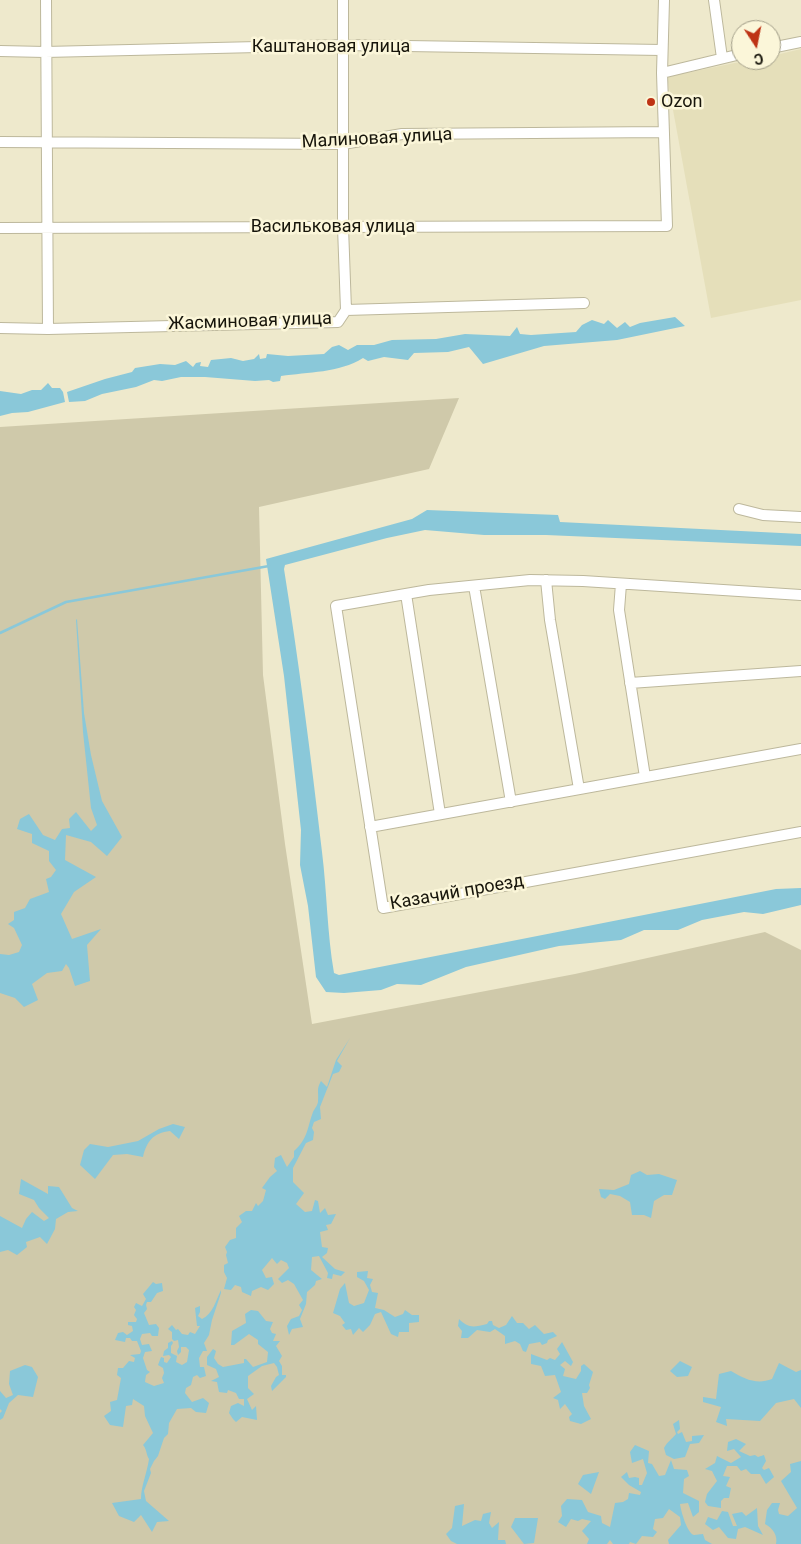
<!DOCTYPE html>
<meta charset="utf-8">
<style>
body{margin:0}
#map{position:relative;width:801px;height:1544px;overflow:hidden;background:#eee9cc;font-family:Roboto,sans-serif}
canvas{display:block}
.north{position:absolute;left:731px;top:20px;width:50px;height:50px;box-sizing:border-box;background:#fbf6d9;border:1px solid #a09c87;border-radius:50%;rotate:169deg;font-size:14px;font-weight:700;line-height:20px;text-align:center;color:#17150b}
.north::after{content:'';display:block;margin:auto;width:18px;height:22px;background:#be3315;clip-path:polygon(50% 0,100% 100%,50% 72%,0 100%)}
</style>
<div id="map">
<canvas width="801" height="1544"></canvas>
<div class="north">С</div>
</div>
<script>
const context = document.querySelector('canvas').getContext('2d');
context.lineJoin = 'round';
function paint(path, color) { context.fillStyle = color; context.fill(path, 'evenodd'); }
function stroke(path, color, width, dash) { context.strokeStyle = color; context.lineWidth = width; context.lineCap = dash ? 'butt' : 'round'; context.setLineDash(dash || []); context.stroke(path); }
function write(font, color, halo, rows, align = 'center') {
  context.font = font + ' Roboto,sans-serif'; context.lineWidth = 5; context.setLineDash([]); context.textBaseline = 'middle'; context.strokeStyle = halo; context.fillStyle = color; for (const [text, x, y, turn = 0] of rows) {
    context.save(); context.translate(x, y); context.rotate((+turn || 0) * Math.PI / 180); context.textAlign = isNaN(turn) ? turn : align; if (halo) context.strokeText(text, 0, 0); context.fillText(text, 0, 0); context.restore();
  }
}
paint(new Path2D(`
 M801,49V300L711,318L667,77L749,60H771V56Z`), '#e5dfba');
paint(new Path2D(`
 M459,398L429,469L259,507L263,675L285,844L312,1024L575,974L765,932L801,950V1544H0V427Z`), '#cfc9aa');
paint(new Path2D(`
 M675,317L685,326L617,340L544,346L483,364L469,347L448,352L414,353L408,360L384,357L368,361L363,358C339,373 308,372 281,376L280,381L273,382L269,380L255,381L205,377H181L162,381L154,380L136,387L102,394L85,401L69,402L67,392L105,379L132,372L135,368L160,364L175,365L186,361L193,367L196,363L201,362L200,366L208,367L211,360L231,358L243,361L254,359L259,354L260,359L266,358L267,354L288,356L324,354L332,347L339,345L348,350L357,345H374L392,340L436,339L465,334L510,336L517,327L520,334L531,335L576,332L582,325L592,320L604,324L608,320L617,328L625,322L630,327L640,323Z
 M48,383L52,388H60L63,392L65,402L28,412L12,413L0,416V391L21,394L32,390H41Z
 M427,510L558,515L560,522L801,534V546L546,535H484L425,530L387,538L285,565L284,569C299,663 311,757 322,852C327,892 327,932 334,973L339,975L776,889L801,888V905L763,914L744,912L702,920L678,930H644L621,940L559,946L466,967L421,985L397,984L381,990L344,993L326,992L316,977L308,906L300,865L301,830L284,676L266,559L412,519Z
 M77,619L84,713L91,755L102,801L122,837L107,856L91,842L66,835L65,860L96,877L74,892L61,914L72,939L101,929L87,945L90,981L75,986L69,968L66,964L62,971L47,973L32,984L38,1000L24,1007L15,998L0,993V954L9,955L19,952L22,945L14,928L8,924L14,920V912L25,908L30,899L49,892L46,879L51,877L56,870L49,861V851L32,843V834L17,829L20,819L29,814L43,835L55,840L62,829L70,828L69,819L76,812L91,831L97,825L91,808L83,732L76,620Z
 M350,1038L337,1061L342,1066L339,1072L333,1074L320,1107L321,1119L314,1122L312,1128L314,1132L313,1140L306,1143L293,1168V1182L304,1193L296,1204L305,1212L312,1211L315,1200L318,1201L320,1213L325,1208L328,1215L336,1214L331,1224L326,1225L328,1230L320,1232L322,1247L328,1248L327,1253L322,1257L335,1269L345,1272L341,1276L333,1274L332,1279L327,1278L328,1273L319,1256L312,1257L311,1270L322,1279L316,1281L315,1285L307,1292L306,1304L300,1319L303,1327L292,1329L289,1335L287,1326L291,1319L299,1316L302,1310L299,1305L303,1300L294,1284L288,1280L282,1283L278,1279L289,1268L287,1263L281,1260L277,1264L272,1258L262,1270L266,1278L272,1277L274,1284L268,1290L261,1287L252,1291L251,1296L242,1292L241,1287L235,1285L231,1290L224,1289L227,1278L224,1272V1265L228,1263L226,1255L227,1252L225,1247L230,1240L236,1238V1228L242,1222L239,1216L246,1211H252L256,1203L258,1206L263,1201L266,1190L262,1188L270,1177L277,1171L274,1167L275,1158L281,1155L287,1167L294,1157V1151C308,1139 307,1128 313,1112C315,1108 318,1105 318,1101C319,1091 316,1090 321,1081L327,1087L336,1060Z
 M173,1124L185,1127L179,1139L170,1131C153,1133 147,1141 143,1157L127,1154L113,1155L95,1179L80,1165L84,1150L90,1144L108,1147L138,1141L159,1129Z
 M640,1171L647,1175L659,1174L677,1180L672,1195H664L654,1201L651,1218L644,1215H632L630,1202L620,1196L610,1194L605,1199L601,1197L599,1189L614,1190L629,1184L631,1175Z
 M21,1179L48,1194V1186L59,1187L72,1208L78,1211L68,1212L56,1219L55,1229L47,1244L40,1237L26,1242L27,1247L17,1255L8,1250L0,1252V1216L22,1228L26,1219L32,1212L44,1221L49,1218L39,1208L34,1200L19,1194Z
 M368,1271L367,1278L373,1279L370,1285L372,1292L378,1293L375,1308L384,1310L395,1317L403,1314L405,1310L412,1315H419V1322L409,1323V1332H399L398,1337L391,1334L381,1312L375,1314L370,1325L363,1332L359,1328L353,1335L351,1329L346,1330L342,1325L345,1323L340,1316L333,1313L340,1289L345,1283L349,1303L354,1306L364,1303L369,1290L364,1281L357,1277V1272Z
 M153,1282L156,1284L162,1283L163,1291L157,1293L151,1302H147L146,1305L147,1309L144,1313L149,1325L156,1324L159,1328L158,1336H152L150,1333L142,1334L140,1339L142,1345L149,1344L152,1351L145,1352L143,1358L147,1370L150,1372L146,1375L145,1382L154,1386L164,1383L162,1378L164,1373L163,1368L158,1365L161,1357L164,1358V1362L167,1363L171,1357L169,1355L163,1356L164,1351L168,1348V1343L172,1341L173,1343L171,1346V1353L177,1356L176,1362L182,1365L187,1362L189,1350L186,1347H181V1352L178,1355L177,1351L179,1347L178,1340L174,1341L172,1339V1332L168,1329L172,1325L176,1330L178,1329L182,1334L188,1335L190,1332L195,1334L200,1326H197L195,1308L200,1306V1312L198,1316L202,1319C213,1314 216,1300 221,1290V1293L212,1320L209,1335L204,1343L207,1351H203L199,1358L200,1367H204L206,1376L200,1378L197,1375L193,1377L191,1385L186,1388L185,1393L192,1402L203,1398L209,1403L206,1413L196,1412L191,1408L177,1409L169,1423L168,1434L164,1438L158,1456L154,1461L150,1469L151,1473L144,1491L146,1501L169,1521L157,1522L152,1532L141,1515L134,1522L119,1516L112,1503L141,1499C141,1486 147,1473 149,1459C146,1454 147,1450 143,1445L153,1433L145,1416L144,1406L133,1399L132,1405L126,1406L123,1427L110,1425L104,1416L111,1411L110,1402L117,1400L121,1378L117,1375L118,1368H123L129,1361L134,1362L135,1358L130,1355L140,1354L141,1351L137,1341H132L130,1338H126L125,1342L115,1340L118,1333L123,1332L127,1335L133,1331L132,1326L128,1325V1322H136L137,1319L134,1315L136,1310L134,1307L136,1303L142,1306L146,1299L143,1294Z
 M251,1310L258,1311L266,1321L273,1322L270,1329L272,1333L276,1334L273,1341H280L276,1346L282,1356L279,1361L282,1366V1375H286V1377L272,1391L271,1386L276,1377L279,1375L277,1367L274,1363L262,1366L248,1376V1388L254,1394L247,1399L252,1410L256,1406L257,1420L242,1417L236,1422L233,1419L229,1413L231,1406L238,1403L244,1406V1399H239L236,1393L228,1390L227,1393L219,1392L217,1382L211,1381L219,1377L216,1369L207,1365V1357L213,1349L216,1351L214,1358L218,1364L223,1367L244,1363V1359H246L253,1367L267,1362L268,1352L258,1344V1340L249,1334L234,1345H231L232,1331L246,1323L245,1314Z
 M512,1316L517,1323H523L529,1329L535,1325L544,1334L553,1332L557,1336L548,1340L547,1343L542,1345L540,1342L529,1344L526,1352L523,1351L520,1344L515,1341L505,1344V1336L495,1329L490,1332L477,1330L468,1338H461L462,1331L458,1326L459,1319C469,1329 474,1327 487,1324L489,1321H492L493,1325L499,1328L506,1325Z
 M562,1342L573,1362L571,1366L565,1361L560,1365L565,1369L563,1376L576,1379L581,1371V1366L584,1364L593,1372L589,1385L590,1388L587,1393H582L584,1406L591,1419L581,1424L570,1421L569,1417L572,1414L565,1404L560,1409L558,1400L553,1398L561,1392L555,1375L545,1376L541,1366L531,1364V1354L547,1360L550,1358L555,1360L560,1354L557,1349Z
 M680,1361L692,1367L688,1376L677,1377L670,1371Z
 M779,1363L796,1372L801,1370V1408L794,1399L776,1403L760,1421L726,1419L727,1426L716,1422L721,1407L703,1402V1397L716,1399L719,1374L731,1371C744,1379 757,1385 772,1379Z
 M25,1365L32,1367L38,1377L33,1397L18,1395L9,1403L3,1418L0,1420V1413L2,1411L0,1409V1391L6,1398L13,1395L9,1384L10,1371Z
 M679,1420L680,1429L677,1432L678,1434L682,1432L686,1442L692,1441V1436L704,1435L699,1443L690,1444L685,1457L674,1459L666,1455L664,1448C667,1442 672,1439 676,1434L673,1424Z
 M736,1439L746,1444L739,1451L750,1456L755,1455L758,1457L764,1455L766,1461L762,1468L764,1470L769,1468L774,1477L766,1484L760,1474H751L746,1469L741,1471L737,1466H727L723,1476L730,1477L726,1486L731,1488L729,1498H724L721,1501V1508L708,1506L705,1502L707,1494L717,1481L712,1471L705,1469L715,1463L717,1456L731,1463L741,1457L734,1449L727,1451L728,1442Z
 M635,1445L649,1451L648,1463L652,1464L659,1476L665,1475L671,1460L674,1469L687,1470L689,1476L684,1479L683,1493L699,1501V1512L693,1517L688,1503L680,1504C681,1511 687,1533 694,1535C695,1535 702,1534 703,1534L705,1540L712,1544H669L668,1540L681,1525L680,1517L669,1509L663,1518L655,1519L653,1529L657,1532L653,1537L642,1536L636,1544L630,1542L629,1544H613L610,1540L607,1544H587L589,1539L582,1531L591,1521L582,1519L578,1521L571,1519L566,1527L558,1522L562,1516L561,1506L567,1499L582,1500L588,1512L601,1516L602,1523L610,1527L615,1503L623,1502L628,1499L629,1493L640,1495L641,1492L629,1485L621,1477L627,1472L629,1478L635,1477L639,1478V1485H642L647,1473L643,1459L632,1463L630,1452Z
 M801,1461V1544H776C778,1536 773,1528 765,1524L767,1510L772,1503H780L778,1510L779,1514L788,1516L797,1508L781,1481L791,1472L790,1464Z
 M599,1472L591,1494L578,1484L583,1475Z
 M464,1504L462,1526L475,1520L481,1521L483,1514L491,1512L489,1523L492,1528L499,1522L498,1540H505L506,1544H457L451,1541L446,1534L452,1528L455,1506Z
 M757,1508L758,1526L763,1535L745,1527L738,1529L736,1539L728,1538L719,1527L713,1530L705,1524L708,1517L717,1520L722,1511L728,1512L733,1526H737L732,1514L742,1512L746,1516Z
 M515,1518H538L534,1543L524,1544L511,1527Z`), '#8ac8d9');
stroke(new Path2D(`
 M0,633L66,602L269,566`), '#8ac8d9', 2.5);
const minor = new Path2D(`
 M46,0L48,329
 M343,0V227L346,310
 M714,0L722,58
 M771,48L801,42
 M0,51L45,52L343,45L662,50
 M662,73L741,54
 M0,142L343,144L402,134L664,132
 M0,228L667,226L662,73L664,0
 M346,310L584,303
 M0,328L48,329L338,322L346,310
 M739,509L763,515L801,517
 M546,580L550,620L579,789
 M621,584L619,610L645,777
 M474,586L511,802
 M406,594L440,814
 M801,595L583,581L530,580L429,590L336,606L383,908L801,832
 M630,683L801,671
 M370,827L801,749`);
stroke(minor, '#bdb89c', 12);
stroke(minor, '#fff', 10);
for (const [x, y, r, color] of [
 [651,102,5,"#be3315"]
]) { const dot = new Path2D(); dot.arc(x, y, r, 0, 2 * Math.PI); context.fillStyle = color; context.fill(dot); stroke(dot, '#fbf6d9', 2); }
write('18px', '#17150b', '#fbf6d9', [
 ["Каштановая улица",331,47],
 ["Малиновая улица",377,139,-3],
 ["Васильковая улица",333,227],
 ["Жасминовая улица",250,322,-2],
 ["Казачий проезд",457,893,-10]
]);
write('18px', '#17150b', '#fbf6d9', [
 ["Ozon",661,102]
], 'left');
</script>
